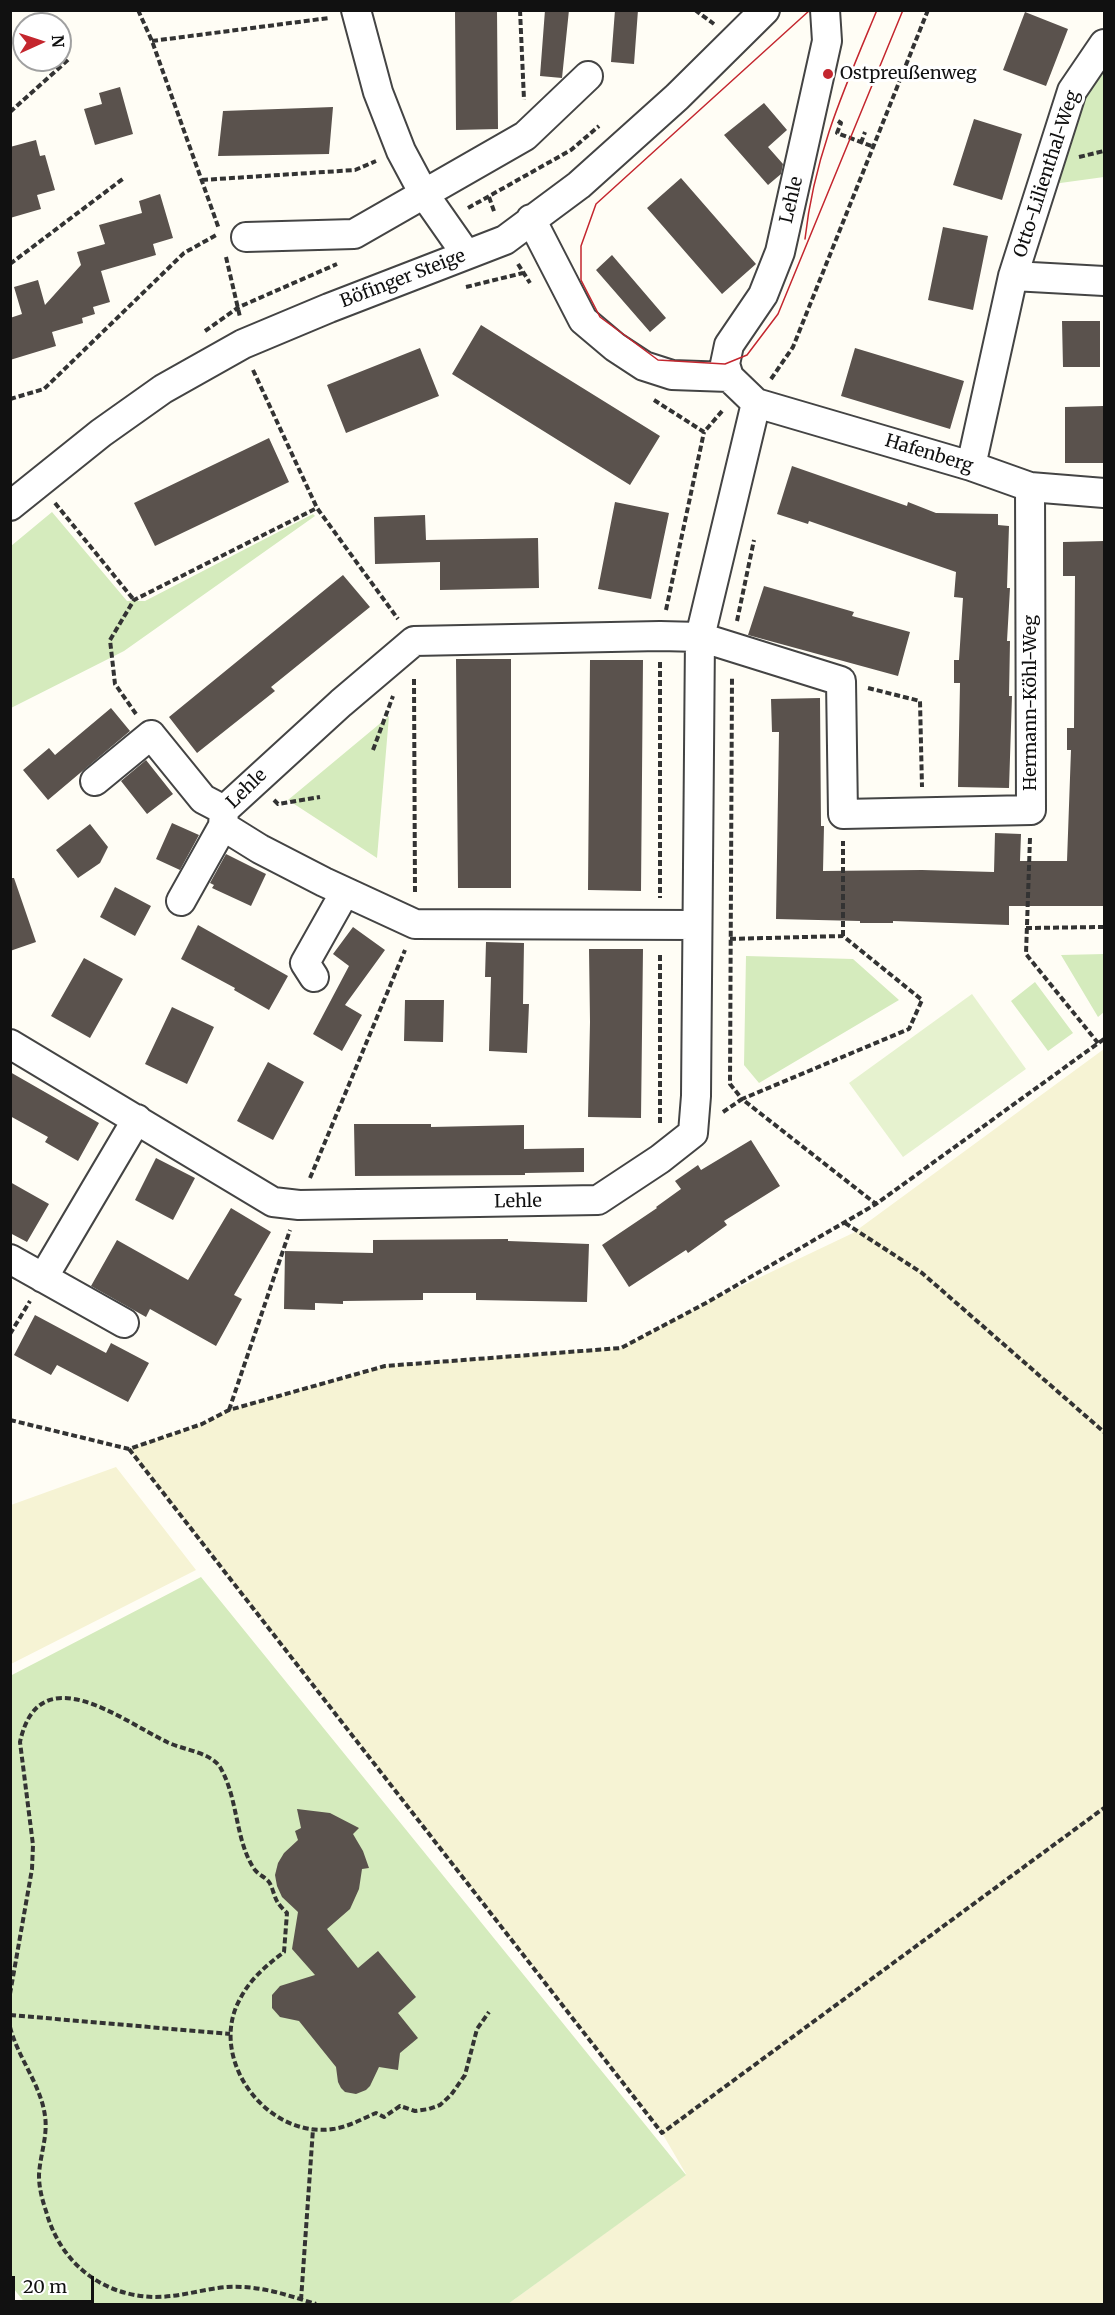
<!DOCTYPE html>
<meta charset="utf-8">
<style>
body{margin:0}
#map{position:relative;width:1115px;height:2315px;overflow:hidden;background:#fffdf5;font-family:Merriweather,serif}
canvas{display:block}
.frame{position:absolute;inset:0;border:12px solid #111;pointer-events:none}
.north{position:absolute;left:12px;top:12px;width:60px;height:60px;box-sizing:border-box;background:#fff;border:2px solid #a0a0a0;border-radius:50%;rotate:87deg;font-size:16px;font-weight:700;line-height:24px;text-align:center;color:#111}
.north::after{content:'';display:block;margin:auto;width:21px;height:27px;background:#c4262e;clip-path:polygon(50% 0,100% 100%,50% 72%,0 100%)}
.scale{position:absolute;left:12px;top:2276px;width:82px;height:27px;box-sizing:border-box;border:3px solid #111;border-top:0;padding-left:8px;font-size:18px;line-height:21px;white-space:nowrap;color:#111;-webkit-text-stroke:4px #fff;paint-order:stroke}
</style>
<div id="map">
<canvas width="1115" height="2315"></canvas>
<div class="frame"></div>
<div class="north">N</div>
<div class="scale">20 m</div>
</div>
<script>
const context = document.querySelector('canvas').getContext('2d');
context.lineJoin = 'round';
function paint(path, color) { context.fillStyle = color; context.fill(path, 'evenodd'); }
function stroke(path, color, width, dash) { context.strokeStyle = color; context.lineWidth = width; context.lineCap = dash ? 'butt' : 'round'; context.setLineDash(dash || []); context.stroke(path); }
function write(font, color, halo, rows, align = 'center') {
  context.font = font + ' Merriweather,serif'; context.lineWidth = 6; context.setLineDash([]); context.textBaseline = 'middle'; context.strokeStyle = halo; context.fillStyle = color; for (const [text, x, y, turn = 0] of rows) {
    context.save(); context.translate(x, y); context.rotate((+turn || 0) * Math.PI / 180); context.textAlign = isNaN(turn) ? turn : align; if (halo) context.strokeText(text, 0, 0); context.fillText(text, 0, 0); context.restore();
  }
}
paint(new Path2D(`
 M1104,1049V2304H508L686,2174L662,2133L129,1449L202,1424L229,1410L385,1366L621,1348L706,1303L853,1233Z
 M116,1467L196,1570L11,1664V1505Z`), '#f6f3d4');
paint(new Path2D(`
 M1104,69V177L1053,184L1078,113L1091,82Z
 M52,512L127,601H145L313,514L315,516L124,651L11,708V546Z
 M389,716L377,858L288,800Z
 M1104,954V1012L1098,1017L1061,955Z
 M746,956L853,959L899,1000L759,1083L744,1065Z
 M1035,982L1073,1033L1048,1051L1011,1001Z
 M201,1577L686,2175L508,2304H26L13,2288L10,2277V1676Z`), '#d5ebbd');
paint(new Path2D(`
 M972,994L1026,1069L903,1157L849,1083Z`), '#e6f2cf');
paint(new Path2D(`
 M455,10H497L498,129L456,130Z
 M545,10H569L562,78L540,76Z
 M615,10H638L634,64L611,62Z
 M1025,12L1068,29L1046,86L1003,70Z
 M120,87L133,134L95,145L84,109L102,104L99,93Z
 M764,103L787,130L768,147L783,164L781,174L768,185L724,135Z
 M333,107L329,154L218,156L223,111Z
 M974,119L1022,134L1002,200L953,185Z
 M36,140L40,156L45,155L55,190L37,195L41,209L10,218V147Z
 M681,178L756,264L722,294L647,208Z
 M160,194L173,238L153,244L156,255L101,271L110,302L93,307L95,314L82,318L83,323L52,332L56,346L10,360V318L22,314L14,287L38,280L45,305L81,265L77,252L105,244L99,225L142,213L139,201Z
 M943,227L988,236L973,310L928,300Z
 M612,255L666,318L650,332L596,270Z
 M1062,321H1100V367H1063Z
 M481,325L660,436L630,485L452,374Z
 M420,348L439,396L346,433L327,385Z
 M855,348L964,381L950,429L841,396Z
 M1104,406V463H1065V407Z
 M269,438L289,482L155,546L134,503Z
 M792,466L907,506L908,502L936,513L998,514V525L1009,526L1007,588H1010L1007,641H1010L1009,696H1012L1009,788L958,787L960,683H954V660H959L963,598L954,597L956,572L809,521L808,524L777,514Z
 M615,502L669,513L651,599L598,589Z
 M425,515L426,540L538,538L539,588L440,590V562L375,564L374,517Z
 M1104,541V906H1009V925L893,921V923H860V921L776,919L779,732H772L771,699L820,698L821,826H824L823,871L922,870L994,872L995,833L1021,834L1020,861H1067L1071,750H1067V728H1074L1075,576H1063V542Z
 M343,575L370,607L271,687L275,691L197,753L169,717Z
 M764,586L854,612L852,616L910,632L898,676L748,635Z
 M456,659H511V888H458Z
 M590,660H643L641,891L588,890Z
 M111,708L130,731L48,800L23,770L49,748L55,755Z
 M146,760L173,794L147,814L121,781Z
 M172,823L199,835L180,870L156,859Z
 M90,824L108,847L100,863L78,878L56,850Z
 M226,854L266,874L251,906L212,888L214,885L210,883Z
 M10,878H14L36,942L10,951Z
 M115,887L151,906L135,936L100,917Z
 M198,925L288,976L269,1010L234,990L235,988L181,959Z
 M353,927L385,950L345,1005L362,1015L342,1051L313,1034L349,966L333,954Z
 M486,942L524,943L523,1004H529L527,1053L489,1051L491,977H485Z
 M589,949H643L641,1118L588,1117L590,1022Z
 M84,958L123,979L90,1038L51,1016Z
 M405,1000H444L443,1042L404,1041Z
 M172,1007L214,1027L187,1084L145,1064Z
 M268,1062L304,1082L273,1140L237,1121Z
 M10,1072L99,1123L78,1161L45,1142L48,1137L10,1116Z
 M354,1124H431V1127L524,1125V1149L584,1148V1172L525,1173V1175L355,1176Z
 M751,1140L780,1186L724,1221L727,1225L688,1253L686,1250L629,1287L602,1245L657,1208L656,1207L681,1189L675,1181L698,1165L701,1170Z
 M156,1158L195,1178L173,1220L135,1200Z
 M10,1182L49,1204L27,1242L10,1233Z
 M231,1208L271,1232L234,1295L242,1299L216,1346L150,1309L146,1317L91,1286L117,1240L188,1280Z
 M508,1239V1241L589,1244L587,1302L476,1300V1293H423V1300L343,1301V1304L315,1303V1310L284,1309L285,1251L373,1253V1240Z
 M35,1315L106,1353L111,1343L149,1363L128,1402L57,1365L51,1375L14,1355Z
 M297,1809L330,1813L359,1828L353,1834L363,1851L369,1868L362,1869L359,1889L350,1909L327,1929L358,1968L378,1951L416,1997L398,2013L418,2038L400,2053L398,2070L379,2067L370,2086L366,2090L356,2094L345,2092L341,2088L338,2082L336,2067L299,2021L280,2017L272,2008V1995L280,1986L315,1975L292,1949L298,1912L282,1897L277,1886L275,1875L278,1863L284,1853L298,1840L295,1831L301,1828Z`), '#5a524d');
const minor = new Path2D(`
 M356,10L378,92L401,151L424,194L466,254
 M825,10L827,41L780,252L763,295L729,345L725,364L729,377L756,403L971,466L1030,487L1104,493
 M531,219L583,320L615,347L644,366L672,375L729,377
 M246,237L354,234L525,136L588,76
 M1013,276L1104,281
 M971,466L1013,276L1072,91L1104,44
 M10,506L101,433L163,389L243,344L329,308L505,240L579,185L677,97L765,10
 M95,781L151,735L203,799L224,810
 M181,901L223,826
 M696,925L415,924L324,882L260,849L223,826L224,810L341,703L414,641L660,636L700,637L841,681L843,814L1031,810L1030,487
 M314,977L305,963L345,892
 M10,1044L273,1202L299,1205L598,1200L660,1159L693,1133L696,1096L700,637L756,403
 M10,1259L124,1323
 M43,1278L137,1119`);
stroke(minor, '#444', 32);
stroke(new Path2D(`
 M138,10L152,41L219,229
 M520,10L524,100
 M695,10L714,24
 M152,41L329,18
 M10,112L69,59
 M838,121L841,123L837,133L874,147
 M861,143L865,132
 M1079,157L1104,151
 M202,180L355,170L376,161
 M489,197L495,214
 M468,208L571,150L599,126
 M226,257L240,317
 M10,264L124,178
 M518,264L530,283
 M466,287L523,273
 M205,331L239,307L337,264
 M253,370L317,508L398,619
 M771,379L793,347L928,10
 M10,399L44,389L184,253L218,234
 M654,400L704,432L723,410
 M55,503L134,600
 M666,610L704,432
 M737,621L754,540
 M660,662V898
 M414,679L415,893
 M868,688L920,701L922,787
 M136,714L115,684L110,640L134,600L317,508
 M373,750L393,696
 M274,800L278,804L320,797
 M1030,838L1026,954L1098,1043
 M1026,928L1104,927
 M843,936V841
 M730,939L843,936L922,1000L909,1029L742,1099L730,1084L732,676
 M723,1112L742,1099L876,1204
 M660,1123V953
 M310,1178L405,950
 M845,1223L922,1273L1104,1432
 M10,1334L30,1301
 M229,1410L290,1230
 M10,1420L129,1449L202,1424L229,1410L385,1366L621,1348L706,1303L876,1204L1104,1039
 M129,1449L662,2133L1104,1808
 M10,1994L32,1869L33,1845L20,1742C39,1655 121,1720 167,1742C183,1750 210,1752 220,1767C233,1789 235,1816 242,1841C245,1851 249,1862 255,1870C259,1875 265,1877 269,1882C273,1888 274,1897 278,1903C280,1906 284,1910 287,1913L284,1952C267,1965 250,1979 240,1999C207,2058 266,2139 333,2129C348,2127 362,2119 376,2113L384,2117L400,2106L415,2111L429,2109L440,2105L451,2095L465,2075L477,2029L489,2012
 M10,2015L230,2034
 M10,2027C18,2058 41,2085 45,2116C48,2136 40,2155 39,2175C39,2188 42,2199 46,2211C60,2262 101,2296 155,2297C177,2297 197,2291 218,2288C253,2283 284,2294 316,2304
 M301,2300L313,2129`), '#333', 4, [6, 3]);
stroke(minor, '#fff', 28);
stroke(new Path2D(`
 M810,10L596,204L581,246V280L600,317L658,360L725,364L747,355L778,314L903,10
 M805,239C814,155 845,87 877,10`), '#c4262e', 1.5);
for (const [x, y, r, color] of [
 [828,74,6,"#c4262e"]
]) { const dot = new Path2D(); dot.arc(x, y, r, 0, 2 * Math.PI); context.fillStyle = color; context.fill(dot); stroke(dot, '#fff', 2); }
write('18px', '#111', '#fff', [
 ["Ostpreußenweg",840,74]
], 'left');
write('18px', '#111', '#fff', [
 ["Otto-Lilienthal-Weg",1047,174,-72],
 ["Lehle",792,200,-77],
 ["Böfinger Steige",403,279,-21],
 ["Hafenberg",929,454,17],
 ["Hermann-Köhl-Weg",1031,703,-90],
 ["Lehle",247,789,-44],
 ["Lehle",518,1202,-1]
]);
</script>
